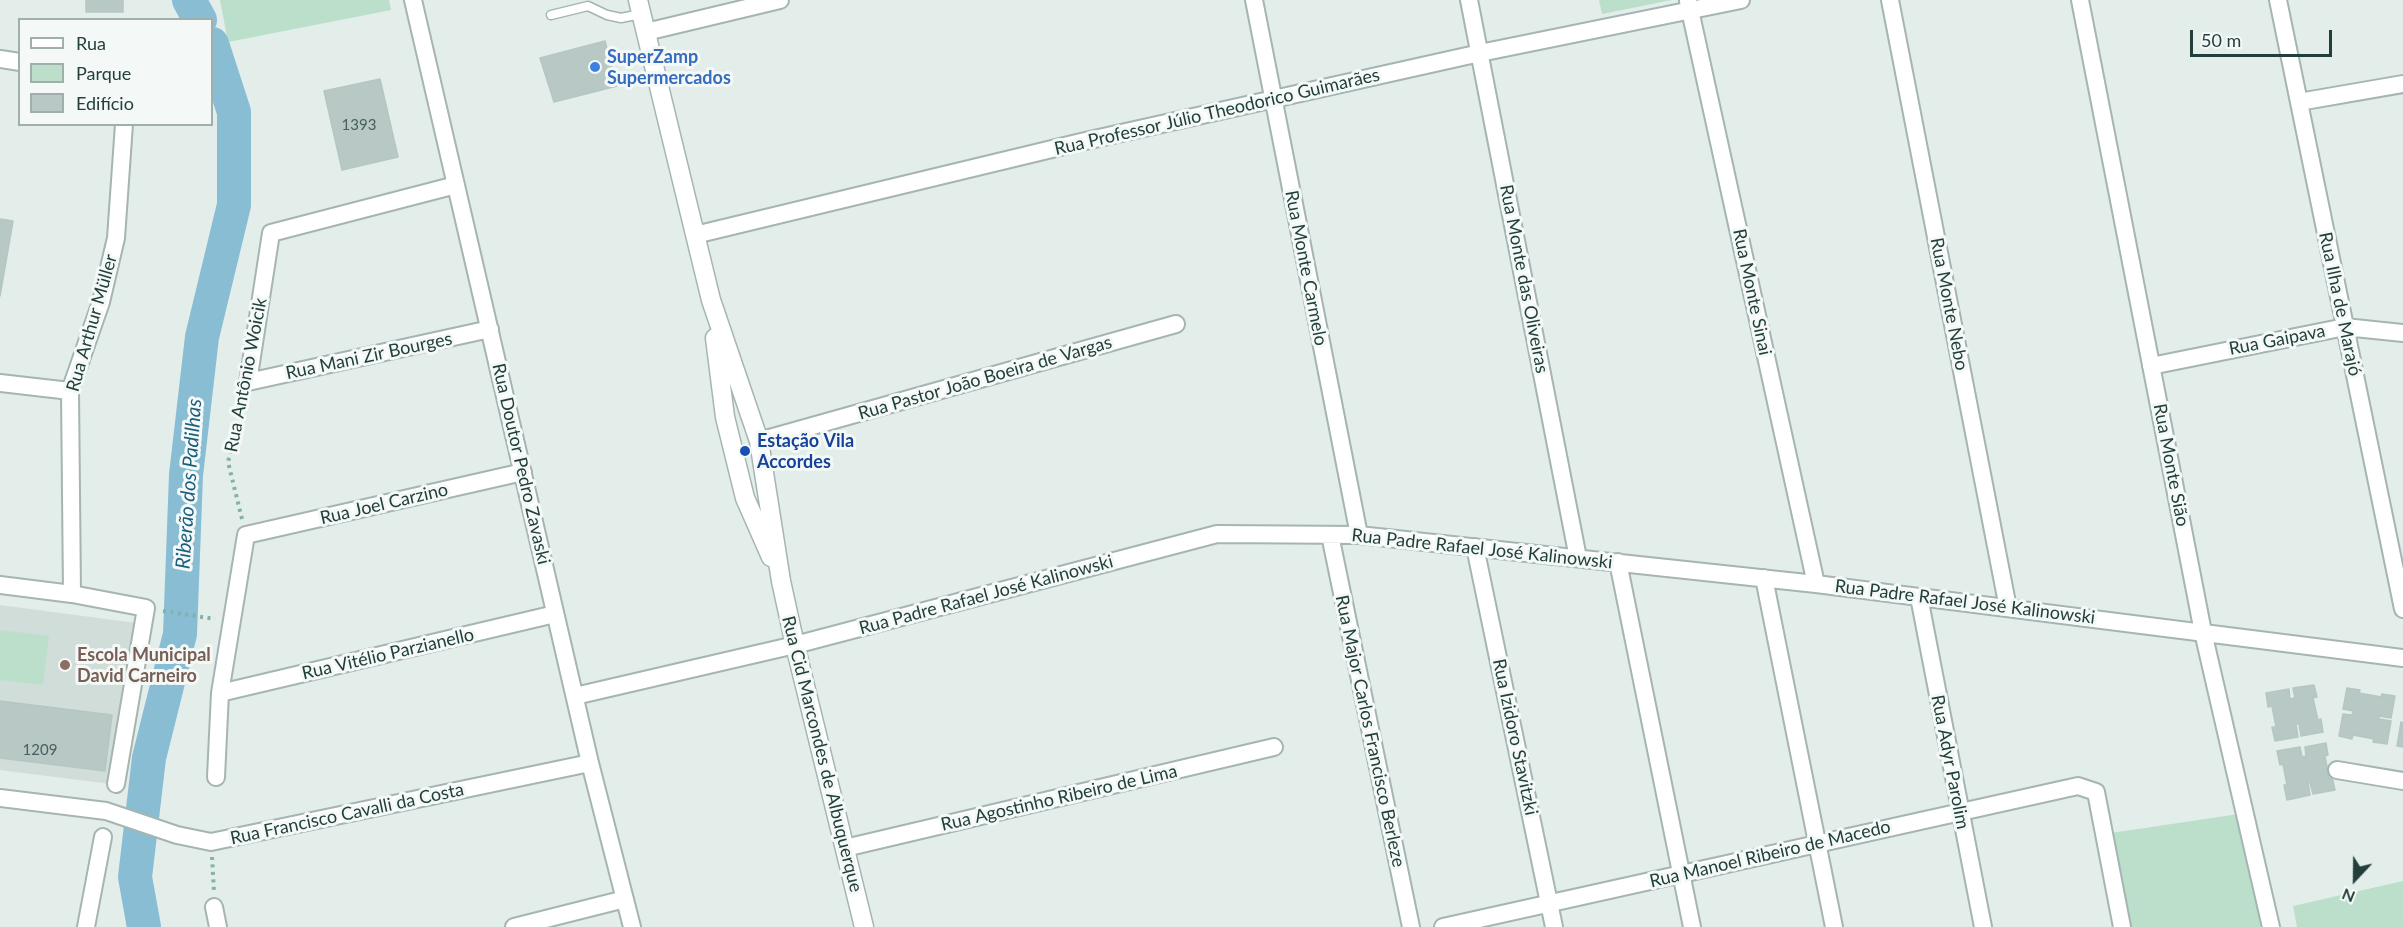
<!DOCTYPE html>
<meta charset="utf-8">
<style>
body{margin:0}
#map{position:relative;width:2403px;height:927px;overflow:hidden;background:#e3edea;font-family:Lato,sans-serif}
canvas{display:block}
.legend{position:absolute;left:18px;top:18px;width:195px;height:108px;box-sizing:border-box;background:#f4f9f7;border:2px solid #a0afac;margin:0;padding:8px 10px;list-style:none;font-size:18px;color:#223f3c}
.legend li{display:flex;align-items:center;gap:12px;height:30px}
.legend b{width:30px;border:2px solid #a0afac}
.north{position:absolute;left:2325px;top:849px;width:60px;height:60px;-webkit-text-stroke:4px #f4f9f7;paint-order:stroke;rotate:202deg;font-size:16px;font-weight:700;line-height:24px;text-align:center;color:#223f3c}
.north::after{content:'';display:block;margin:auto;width:21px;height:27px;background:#223f3c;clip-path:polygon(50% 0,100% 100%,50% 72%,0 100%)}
.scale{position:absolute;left:2190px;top:30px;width:142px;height:27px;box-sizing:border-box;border:3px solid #223f3c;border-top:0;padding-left:8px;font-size:18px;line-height:21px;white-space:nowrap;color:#223f3c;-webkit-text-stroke:4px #f4f9f7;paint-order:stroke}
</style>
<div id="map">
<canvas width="2403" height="927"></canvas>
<ul class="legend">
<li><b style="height:8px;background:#fff"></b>Rua</li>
<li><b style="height:16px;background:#bbdfca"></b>Parque</li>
<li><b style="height:16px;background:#b8c8c4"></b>Edifício</li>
</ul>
<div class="north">N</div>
<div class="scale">50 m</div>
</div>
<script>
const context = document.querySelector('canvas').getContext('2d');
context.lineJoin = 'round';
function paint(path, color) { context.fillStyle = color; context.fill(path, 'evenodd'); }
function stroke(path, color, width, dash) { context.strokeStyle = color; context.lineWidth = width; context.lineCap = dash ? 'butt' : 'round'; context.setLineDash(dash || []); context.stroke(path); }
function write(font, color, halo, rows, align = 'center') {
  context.font = font + ' Lato,sans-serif'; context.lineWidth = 6; context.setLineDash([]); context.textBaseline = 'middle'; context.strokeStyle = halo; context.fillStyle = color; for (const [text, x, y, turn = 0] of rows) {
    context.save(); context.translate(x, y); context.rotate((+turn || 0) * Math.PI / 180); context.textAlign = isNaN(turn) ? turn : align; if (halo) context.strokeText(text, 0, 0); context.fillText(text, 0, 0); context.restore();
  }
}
paint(new Path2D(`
 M0,605L136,623L111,784L0,770Z`), '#d1ddd9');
paint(new Path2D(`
 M220,0H389L391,10L228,42Z
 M1599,0H1672L1602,14Z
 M0,630L49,636L43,685L0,680Z
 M2239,814L2263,927H2129L2111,833Z
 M2403,881V927H2297L2293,906Z`), '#bbdfca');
stroke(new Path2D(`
 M189,0L200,20
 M144,927L135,877L149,758L180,634L186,475L202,337L234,205V112L212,44`), '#89bdd4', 34);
const building = new Path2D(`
 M86,0H123V12H86Z
 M605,41L617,86L554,102L540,58Z
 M380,79L398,157L342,170L324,91Z
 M0,219L13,221L0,296Z
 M2314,685L2317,697L2313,698L2318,720L2321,719L2323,732L2301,736L2299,724H2296L2298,737L2275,741L2272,727H2276L2272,706L2268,707L2266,693L2289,689L2290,699L2295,698L2293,688Z
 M2347,688L2360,690L2359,693L2381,697L2382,694L2395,696L2391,718L2379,716V719L2391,721L2387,744L2373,742L2374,739L2353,735L2352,739L2339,736L2343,714L2352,715L2353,711L2343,709Z
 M0,701L112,715L105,771L0,758Z
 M2401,722L2403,723V747L2397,746Z
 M2326,743L2328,755L2325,756L2329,778L2332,777L2335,790L2313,794L2310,782H2308L2310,795L2287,800L2284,785H2287L2283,764L2280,765L2277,751L2300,747L2302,757L2306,756L2305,747Z`);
paint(building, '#b8c8c4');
stroke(building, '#b5c7c2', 1.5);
const service = new Path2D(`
 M551,15L588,6L607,15L621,18L641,14`);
const minor = new Path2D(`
 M413,0L590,763L632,927
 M1254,0L1359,535
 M1469,0L1578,558
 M1890,0L2008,608
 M2080,0L2203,632L2271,927
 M2278,0L2403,609
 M1688,1L1816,584
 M646,32L780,0
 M0,59L20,62
 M2299,102L2403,84
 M456,185L271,233L248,382L490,329
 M695,235L1081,142L1480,53L1741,0
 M2151,366L2345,327L2403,333
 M0,383L70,391
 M759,441L1176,324
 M1330,535L1411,927
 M1475,547L1554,927
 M1618,562L1692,927
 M1764,578L1834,927
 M0,585L72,594L146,608L116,784
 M72,594L70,391L101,302L116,238L124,124
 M1919,597L1983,927
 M220,693L555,614
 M575,696L795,645L1217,534L1359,535L1816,584L2403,658
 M2337,770L2403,781
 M216,777L220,693L246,535L523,472
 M0,798L106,811L177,835L211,842L590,763
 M845,848L1274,747
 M214,907L218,927
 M86,927L103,837
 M514,927L625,899
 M1443,927L2078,786L2096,792L2122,927`);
const tertiary = new Path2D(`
 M638,0L711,300L759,441L781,581L795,645L864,927
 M715,338L725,417L745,498L771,557`);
stroke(service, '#a5b5b2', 11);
stroke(minor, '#a5b5b2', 20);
stroke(tertiary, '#a5b5b2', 21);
stroke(new Path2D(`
 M242,519L228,462L244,398
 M163,611L215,619
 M212,857L214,892`), '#82b2aa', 4, [3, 4.5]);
stroke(service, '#fff', 8);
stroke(minor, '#fff', 16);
stroke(tertiary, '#fff', 18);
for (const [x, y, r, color] of [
 [595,67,6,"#3f7fe0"],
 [745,451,6,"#1a4fb4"],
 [65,665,6,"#8d6e63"]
]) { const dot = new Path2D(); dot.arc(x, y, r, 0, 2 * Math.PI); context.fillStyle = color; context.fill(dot); stroke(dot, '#f4f9f7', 2); }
write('15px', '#48615e', null, [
 ["1393",359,125],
 ["1209",40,750]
]);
write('bold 18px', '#366cbe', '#f4f9f7', [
 ["SuperZamp",607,57],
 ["Supermercados",607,78]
], 'left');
write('18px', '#223f3c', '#f4f9f7', [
 ["Rua Professor Júlio Theodorico Guimarães",1217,112,-13],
 ["Rua Monte Carmelo",1306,268,79],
 ["Rua Monte das Oliveiras",1524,279,79],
 ["Rua Monte Sinai",1752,292,78],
 ["Rua Monte Nebo",1949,304,79],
 ["Rua Ilha de Marajó",2340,304,78],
 ["Rua Arthur Müller",92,323,-74],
 ["Rua Gaipava",2277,340,-11],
 ["Rua Mani Zir Bourges",369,356,-12],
 ["Rua Antônio Woicik",246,375,-79],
 ["Rua Pastor João Boeira de Vargas",985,378,-16],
 ["Rua Doutor Pedro Zavaski",521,464,77],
 ["Rua Monte Sião",2171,465,79],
 ["Rua Joel Carzino",384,504,-13],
 ["Rua Padre Rafael José Kalinowski",1482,549,6],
 ["Rua Padre Rafael José Kalinowski",986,595,-15],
 ["Rua Padre Rafael José Kalinowski",1965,602,7],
 ["Rua Vitélio Parzianello",388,654,-13],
 ["Rua Major Carlos Francisco Berleze",1370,731,78],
 ["Rua Izidoro Stavitzki",1515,737,78],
 ["Rua Cid Marcondes de Albuquerque",822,754,76],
 ["Rua Adyr Parolim",1950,762,79],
 ["Rua Agostinho Ribeiro de Lima",1059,798,-13],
 ["Rua Francisco Cavalli da Costa",347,814,-12],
 ["Rua Manoel Ribeiro de Macedo",1770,854,-13]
]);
write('bold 18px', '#164399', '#f4f9f7', [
 ["Estação Vila",757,441],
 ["Accordes",757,462]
], 'left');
write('bold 18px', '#785e54', '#f4f9f7', [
 ["Escola Municipal",77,655],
 ["David Carneiro",77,676]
], 'left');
write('italic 20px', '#1a5e7d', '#f4f9f7', [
 ["Riberão dos Padilhas",189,484,-86]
]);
</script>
